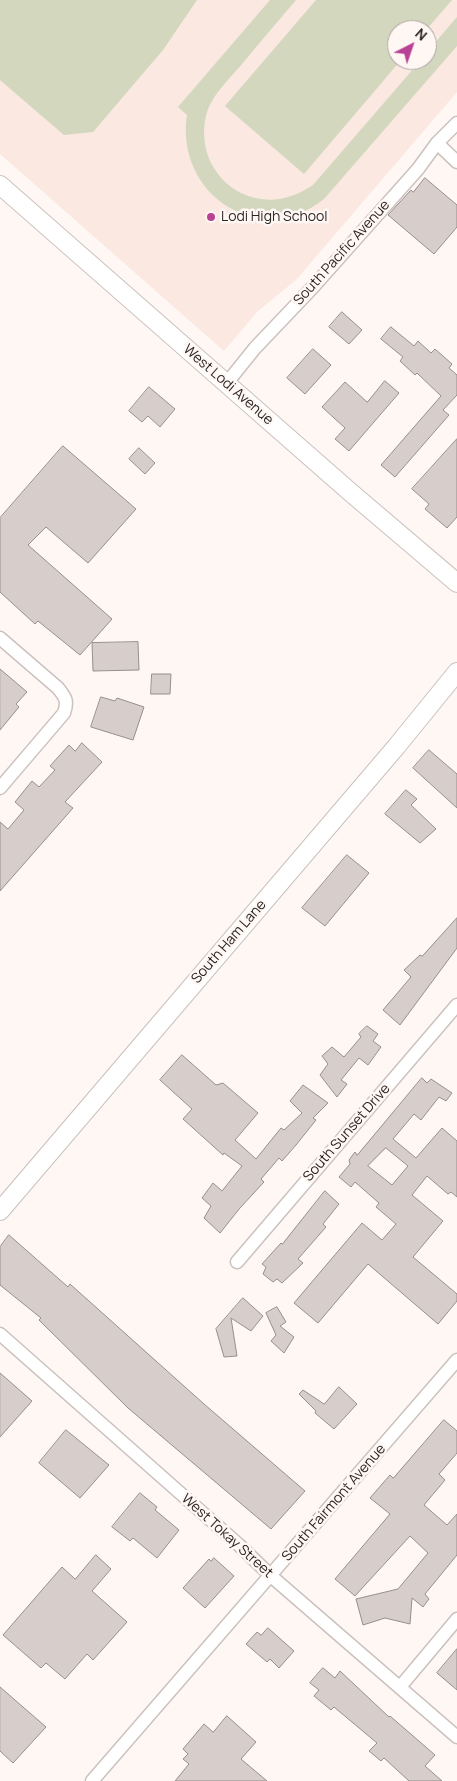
<!DOCTYPE html>
<style>
body{margin:0}
#map{position:relative;width:457px;height:1781px;overflow:hidden;background:#fff7f4;font-family:Manrope,sans-serif}
canvas{display:block}
.north{position:absolute;left:387px;top:20px;width:50px;height:50px;box-sizing:border-box;background:#fff7f4;border:1px solid #aaa3a1;border-radius:50%;rotate:41deg;font-size:14px;font-weight:700;line-height:20px;text-align:center;color:#2a2625}
.north::after{content:'';display:block;margin:auto;width:18px;height:22px;background:#b94196;clip-path:polygon(50% 0,100% 100%,50% 72%,0 100%)}
</style>
<div id="map">
<canvas width="457" height="1781"></canvas>
<div class="north">N</div>
</div>
<script>
const context = document.querySelector('canvas').getContext('2d');
context.lineJoin = 'round';
function paint(path, color) { context.fillStyle = color; context.fill(path, 'evenodd'); }
function stroke(path, color, width, dash) { context.strokeStyle = color; context.lineWidth = width; context.lineCap = dash ? 'butt' : 'round'; context.setLineDash(dash || []); context.stroke(path); }
function write(font, color, halo, rows, align = 'center') {
  context.font = font + ' Manrope,sans-serif'; context.lineWidth = 5; context.setLineDash([]); context.textBaseline = 'middle'; context.strokeStyle = halo; context.fillStyle = color; for (const [text, x, y, turn = 0] of rows) {
    context.save(); context.translate(x, y); context.rotate((+turn || 0) * Math.PI / 180); context.textAlign = isNaN(turn) ? turn : align; if (halo) context.strokeText(text, 0, 0); context.fillText(text, 0, 0); context.restore();
  }
}
paint(new Path2D(`
 M0,0H457V92L296,280L258,311L224,351L0,154ZM397,30H427V60H397Z`), '#fae8e1');
paint(new Path2D(`
 M0,0H197L163,50L93,132L64,135L0,80Z
 M270,0H296C278,21 260,42 242,64C230,78 215,92 208,109C202,126 203,145 210,161C217,175 227,186 241,193C266,205 291,200 313,185L421,60H427V52L457,17V46L324,199C316,205 307,211 297,214C232,234 177,179 187,115L178,107Z
 M316,0H452L426,30H397V60H401L304,174L225,106Z`), '#d3d7be');
const building = new Path2D(`
 M425,178L457,205V227L434,254L388,215L411,190L413,192Z
 M342,312L362,330L349,344L329,327Z
 M391,327L414,346L418,341L431,353L435,349L452,364L449,368L457,375V395L443,410L449,415L395,477L381,465L441,396L417,373L415,375L400,361L403,357L381,339Z
 M313,349L331,365L305,394L287,378Z
 M385,381L399,393L349,451L335,439L345,428L322,407L345,382L367,402Z
 M149,387L175,409L160,427L148,416L142,422L129,411Z
 M457,439V517L447,528L425,509L429,504L412,489Z
 M63,446L136,509L88,563L46,527L28,545L112,619L80,655L38,621L35,624L0,592V518Z
 M139,448L155,463L145,474L129,459Z
 M138,642L139,670L93,671L92,643Z
 M0,669L27,692L16,704L19,707L0,730Z
 M152,674H171L170,694H151Z
 M101,697L115,701L117,698L144,707L133,740L91,727Z
 M82,743L102,762L65,802L73,808L0,891V822L8,829L24,810L15,802L32,781L39,787L55,770L50,766L69,745L75,751Z
 M429,750L457,774V808L413,768Z
 M406,790L417,799L411,805L436,829L420,843L385,814Z
 M347,855L369,873L325,926L302,908Z
 M457,918V948L400,1025L383,1010L411,977L404,970L420,955L422,956Z
 M367,1026L378,1034L373,1041L381,1047L368,1065L359,1058L341,1080L347,1084L337,1097L320,1075L328,1064L322,1056L332,1047L344,1057L361,1037L359,1034Z
 M182,1055L216,1085L223,1083L258,1113L235,1140L256,1159L281,1128L284,1130L302,1113L290,1101L303,1085L328,1103L313,1118L316,1120L296,1145L282,1161L279,1158L261,1179L264,1182L240,1208L220,1233L204,1218L211,1206L202,1198L213,1183L222,1191L242,1166L224,1153L223,1155L183,1119L192,1109L160,1080Z
 M422,1078L427,1083L431,1079L452,1093L446,1101L439,1097L421,1120L414,1114L393,1139L416,1158L442,1128L457,1141V1197L451,1192L448,1194L427,1176L412,1195L443,1221L413,1257L457,1294V1301L438,1324L368,1264L318,1323L294,1303L362,1223L382,1240L396,1224L376,1207L379,1203L355,1182L351,1187L339,1177L350,1164L349,1160L355,1152L357,1155ZM386,1148L408,1166L392,1185L368,1166Z
 M325,1191L339,1204L323,1224L326,1227L298,1259L303,1263L282,1283L277,1279L273,1282L263,1274L266,1267L262,1264L281,1243L282,1244Z
 M9,1235L68,1287L70,1284L204,1404L305,1491L271,1529L128,1408L39,1320L41,1318L0,1285V1247Z
 M243,1298L263,1316L251,1331L231,1318L237,1356L224,1357L216,1329Z
 M277,1307L286,1322L280,1326L294,1337L284,1353L271,1341L276,1335L266,1313Z
 M0,1373L32,1401L0,1437Z
 M339,1387L357,1404L334,1429L315,1413L316,1411L299,1394L303,1390L324,1404Z
 M444,1420L457,1431V1453L439,1474L445,1480L424,1505L447,1525L457,1514V1555L425,1594L429,1599L423,1607L412,1598L410,1624L385,1618L363,1625L356,1599L398,1589L428,1553L410,1536L355,1596L335,1579L390,1514L370,1498L390,1475L393,1478Z
 M66,1430L109,1465L80,1498L39,1463Z
 M140,1493L157,1507L155,1510L179,1530L157,1558L133,1538L130,1541L112,1527Z
 M96,1555L111,1569L92,1591L127,1622L93,1660L87,1654L65,1679L46,1663L41,1668L3,1635L62,1567L75,1579Z
 M214,1558L234,1576L205,1608L183,1588L209,1559L211,1561Z
 M268,1628L294,1651L279,1668L270,1659L267,1662L246,1644L257,1632L261,1635Z
 M457,1649V1690L437,1673Z
 M323,1668L335,1678L340,1671L389,1717L390,1716L435,1755L425,1766L442,1781H409L384,1758L381,1761L369,1751L377,1743L334,1707L331,1710L314,1696L319,1690L310,1683Z
 M0,1687L46,1727L13,1763L0,1751Z
 M227,1716L256,1742L241,1759L267,1781H175L189,1764L183,1759L188,1754L183,1749L204,1724L213,1732Z`);
paint(building, '#d7cdca');
stroke(building, '#978f8b', 1);
const street = new Path2D(`
 M437,143L457,162
 M226,384L255,348L313,287L418,169L437,143L457,123
 M0,638L58,688C66,698 68,701 64,713L0,788
 M237,1262L457,1005
 M0,1334L239,1545L271,1576L457,1737
 M400,1687L457,1619
 M92,1781L457,1360`);
const secondary = new Path2D(`
 M0,185L349,491L457,583
 M0,1211L396,747L457,672`);
stroke(street, '#cbc2be', 15);
stroke(secondary, '#cbc2be', 20);
stroke(street, '#fff', 12);
stroke(secondary, '#fff', 18);
for (const [x, y, r, color] of [
 [211,217,5,"#b94196"]
]) { const dot = new Path2D(); dot.arc(x, y, r, 0, 2 * Math.PI); context.fillStyle = color; context.fill(dot); stroke(dot, '#fff7f4', 2); }
write('14px', '#2a2625', '#fff7f4', [
 ["Lodi High School",221,217]
], 'left');
write('14px', '#2a2625', '#fff7f4', [
 ["South Pacific Avenue",342,253,-48],
 ["West Lodi Avenue",228,385,41],
 ["South Ham Lane",229,942,-49],
 ["South Sunset Drive",347,1133,-49],
 ["South Fairmont Avenue",334,1503,-49],
 ["West Tokay Street",227,1536,42]
]);
</script>
